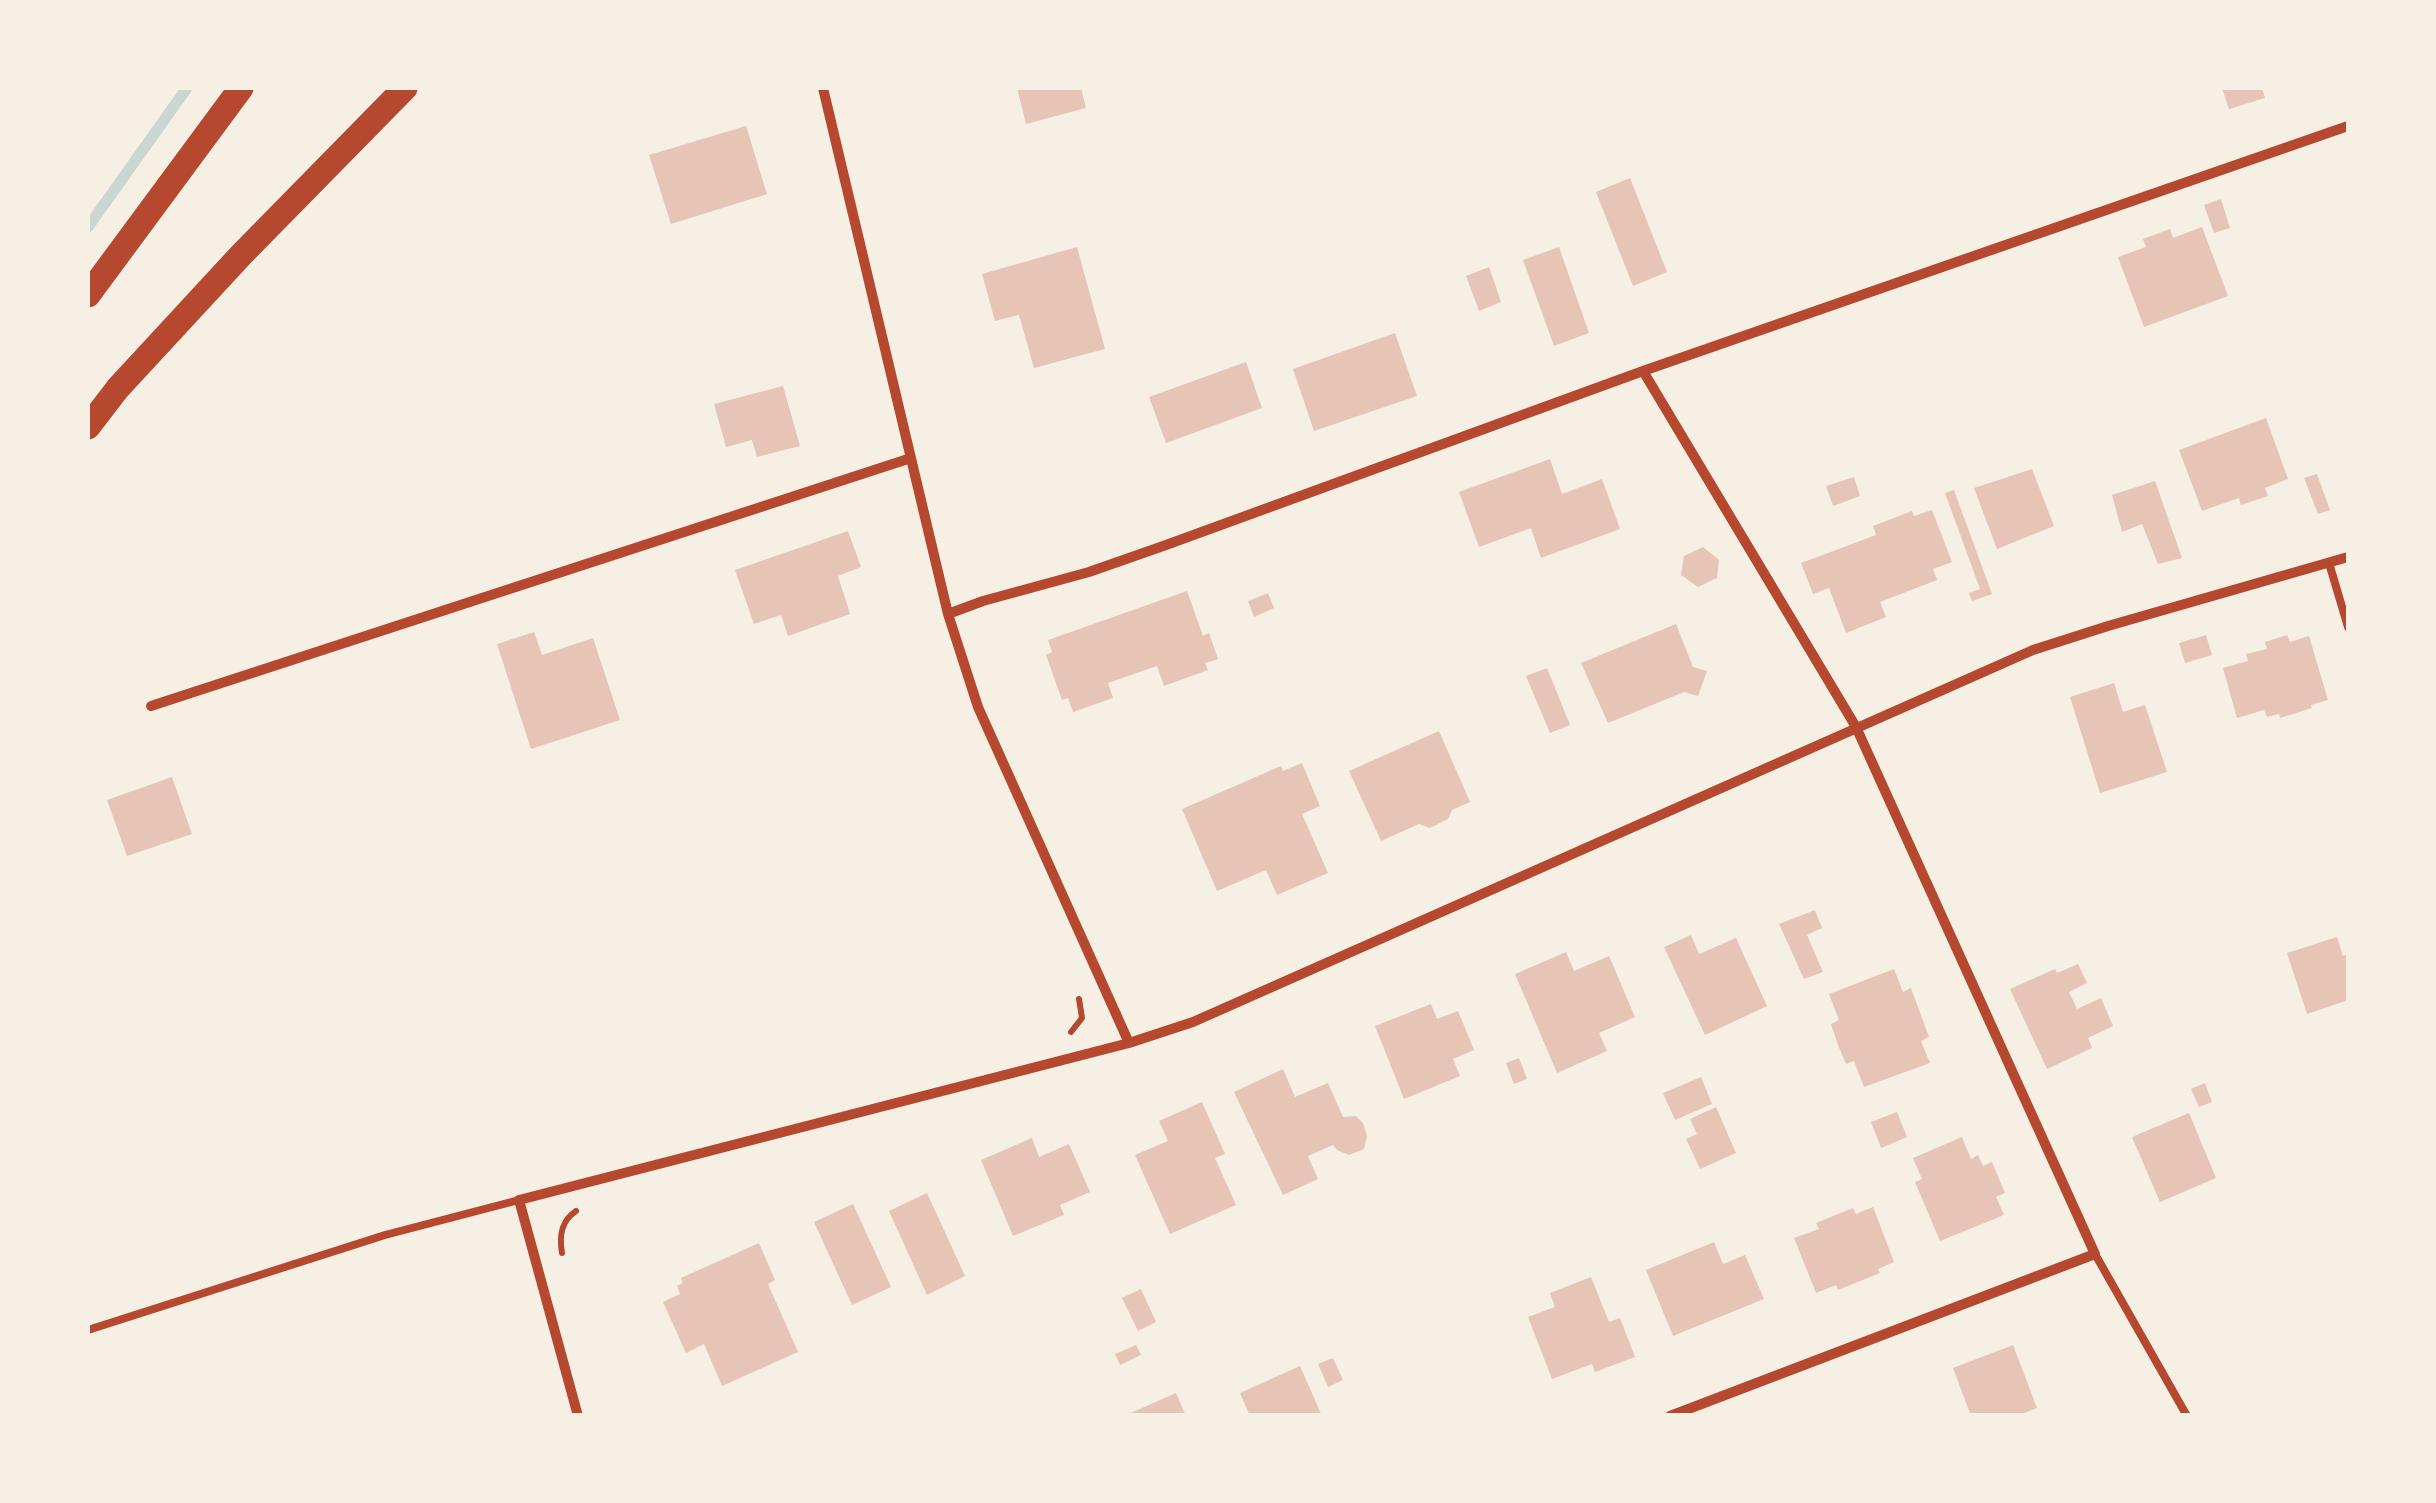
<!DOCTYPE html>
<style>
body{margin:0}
#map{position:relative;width:2436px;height:1503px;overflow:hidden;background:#f6efe4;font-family:Montserrat,sans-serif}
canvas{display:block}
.frame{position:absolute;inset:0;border:90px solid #f6efe4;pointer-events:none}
</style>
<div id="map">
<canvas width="2436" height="1503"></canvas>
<div class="frame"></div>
</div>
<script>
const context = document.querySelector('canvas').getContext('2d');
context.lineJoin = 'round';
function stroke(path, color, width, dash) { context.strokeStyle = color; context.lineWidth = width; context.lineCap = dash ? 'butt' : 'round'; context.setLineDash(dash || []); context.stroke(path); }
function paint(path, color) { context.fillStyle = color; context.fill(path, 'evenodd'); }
stroke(new Path2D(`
 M88,227L187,88`), '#c9d6d2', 11);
paint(new Path2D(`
 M1017,88H1081L1086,108L1026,124Z
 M2222,88H2262L2265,98L2229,109Z
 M746,126L767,194L671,224L649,155Z
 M1630,178L1667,272L1633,286L1596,192Z
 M2221,199L2230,228L2214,233L2204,205Z
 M2202,227L2228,296L2144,327L2118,257L2146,247L2143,239L2170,229L2173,238Z
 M1077,247L1105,349L1034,368L1019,315L995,321L982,274Z
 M1559,247L1589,333L1554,346L1523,260Z
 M1489,267L1501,302L1479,311L1466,276Z
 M1395,333L1417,396L1314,431L1293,369Z
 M1246,362L1262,408L1166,443L1149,397Z
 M783,386L800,446L757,457L752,440L726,447L714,404Z
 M2266,418L2288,479L2265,488L2268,496L2241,505L2239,498L2202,511L2179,450Z
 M1550,459L1562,494L1602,479L1620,529L1541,558L1531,528L1479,547L1459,492Z
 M2032,469L2054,526L1997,549L1974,488Z
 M2317,474L2330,510L2318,514L2304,478Z
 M1854,477L1860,496L1833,506L1826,486Z
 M2155,481L2182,558L2158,564L2142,524L2122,532L2112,495Z
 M1954,490L1992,594L1972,601L1969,593L1980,589L1945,493Z
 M1932,510L1952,562L1933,569L1937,580L1880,602L1886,617L1846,633L1829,588L1813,594L1801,563L1876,535L1873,526L1912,511L1914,516Z
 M848,531L861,567L838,576L850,614L788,636L781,615L754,624L735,570Z
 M1703,547L1719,560L1717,578L1698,587L1681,575L1684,556Z
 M1187,591L1203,636L1209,633L1218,659L1205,663L1208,670L1164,686L1157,666L1108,683L1113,698L1073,712L1068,698L1062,700L1046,655L1052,652L1048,640Z
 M1268,593L1274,608L1254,617L1248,601Z
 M1676,624L1693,667L1707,671L1698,696L1684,692L1608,723L1581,663Z
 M534,632L542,655L593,638L620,720L531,749L497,644Z
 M2206,635L2212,655L2185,663L2179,643Z
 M2287,635L2290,642L2309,636L2328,700L2311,705L2312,708L2280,718L2279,714L2267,717L2264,710L2237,718L2223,668L2248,661L2246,654L2267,649L2265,642Z
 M1547,668L1570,725L1550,733L1526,676Z
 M2114,683L2123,712L2145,705L2167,772L2100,793L2070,697Z
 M1439,731L1470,802L1452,810L1448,819L1430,828L1419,824L1381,841L1349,771Z
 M1302,763L1320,806L1302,814L1328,873L1277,895L1266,870L1217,891L1182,809L1281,766L1283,771Z
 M172,777L192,834L127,856L107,800Z
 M1815,910L1822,928L1807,935L1823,972L1804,979L1779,924Z
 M1691,935L1699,954L1736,938L1767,1006L1705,1035L1664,947Z
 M2337,937L2343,956L2348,954V1000L2307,1014L2287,953Z
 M1566,952L1574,971L1609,956L1635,1017L1599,1033L1607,1051L1557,1073L1515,974Z
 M2078,964L2087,983L2069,992L2077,1009L2101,998L2113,1026L2088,1038L2092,1048L2047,1069L2010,989L2055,969L2057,973Z
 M1894,969L1903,992L1911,988L1929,1037L1921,1041L1930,1063L1864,1087L1854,1061L1846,1064L1838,1045L1831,1024L1839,1020L1829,994Z
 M1431,1004L1437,1019L1458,1011L1474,1050L1453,1059L1460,1076L1404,1099L1375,1026Z
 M1519,1058L1527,1079L1514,1084L1506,1063Z
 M1283,1069L1295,1097L1328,1083L1343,1117L1356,1116L1363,1123L1367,1136L1364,1149L1349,1155L1337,1150L1333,1145L1308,1156L1318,1179L1283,1195L1234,1092Z
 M1701,1077L1712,1104L1675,1120L1663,1093Z
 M2205,1083L2212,1102L2199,1107L2191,1089Z
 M1202,1102L1225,1154L1215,1158L1236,1205L1170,1234L1135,1155L1168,1141L1159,1121Z
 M1716,1107L1736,1153L1700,1169L1686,1139L1697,1134L1690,1119Z
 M1897,1112L1907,1137L1881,1148L1871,1122Z
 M2189,1113L2216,1178L2160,1202L2132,1137Z
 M1962,1137L1971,1159L1978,1155L1983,1166L1992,1162L2005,1193L1996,1197L2004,1215L1940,1241L1915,1182L1922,1179L1913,1158Z
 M1032,1138L1039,1157L1069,1144L1090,1192L1060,1205L1064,1215L1013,1236L981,1160Z
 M927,1193L965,1276L927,1295L889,1211Z
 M853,1204L891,1287L852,1305L814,1222Z
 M1873,1207L1894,1262L1878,1269L1880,1273L1838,1290L1836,1285L1816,1293L1794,1238L1819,1229L1816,1223L1853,1208L1856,1214Z
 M1714,1242L1723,1264L1745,1255L1764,1299L1673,1336L1646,1270Z
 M759,1243L775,1280L768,1284L798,1352L722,1386L704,1344L686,1353L663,1302L680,1294L677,1286L683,1283L681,1278Z
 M1591,1277L1609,1322L1620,1318L1635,1357L1595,1372L1592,1364L1552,1379L1528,1317L1555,1307L1550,1293Z
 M1141,1289L1156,1322L1138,1331L1122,1298Z
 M1136,1345L1141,1355L1120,1365L1115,1354Z
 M2013,1345L2037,1408L2017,1416H1971L1953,1368Z
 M1333,1358L1343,1380L1328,1387L1318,1364Z
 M1300,1366L1322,1416H1250L1240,1393Z
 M1176,1393L1186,1416H1124Z`), '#e6c5b7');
stroke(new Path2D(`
 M1071,1032L1082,1018L1079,999
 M562,1253C559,1236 561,1221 576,1211`), '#b5482f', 6);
stroke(new Path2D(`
 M2329,563L2348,627
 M2095,1254L2187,1416
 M88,1330L385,1235L519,1200`), '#b5482f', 8);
stroke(new Path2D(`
 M823,88L948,614L978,707L1129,1043
 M1643,371L1856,727L2095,1254L1670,1416
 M948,614L983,601L1089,572L1166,545L1643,371L2348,126
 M151,706L911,458
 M578,1416L519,1200L1129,1043L1193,1022L2033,650L2108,626L2348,557`), '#b5482f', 10);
stroke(new Path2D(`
 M88,295L241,88
 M88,427L118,388L241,255L405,88`), '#b5482f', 25);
</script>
